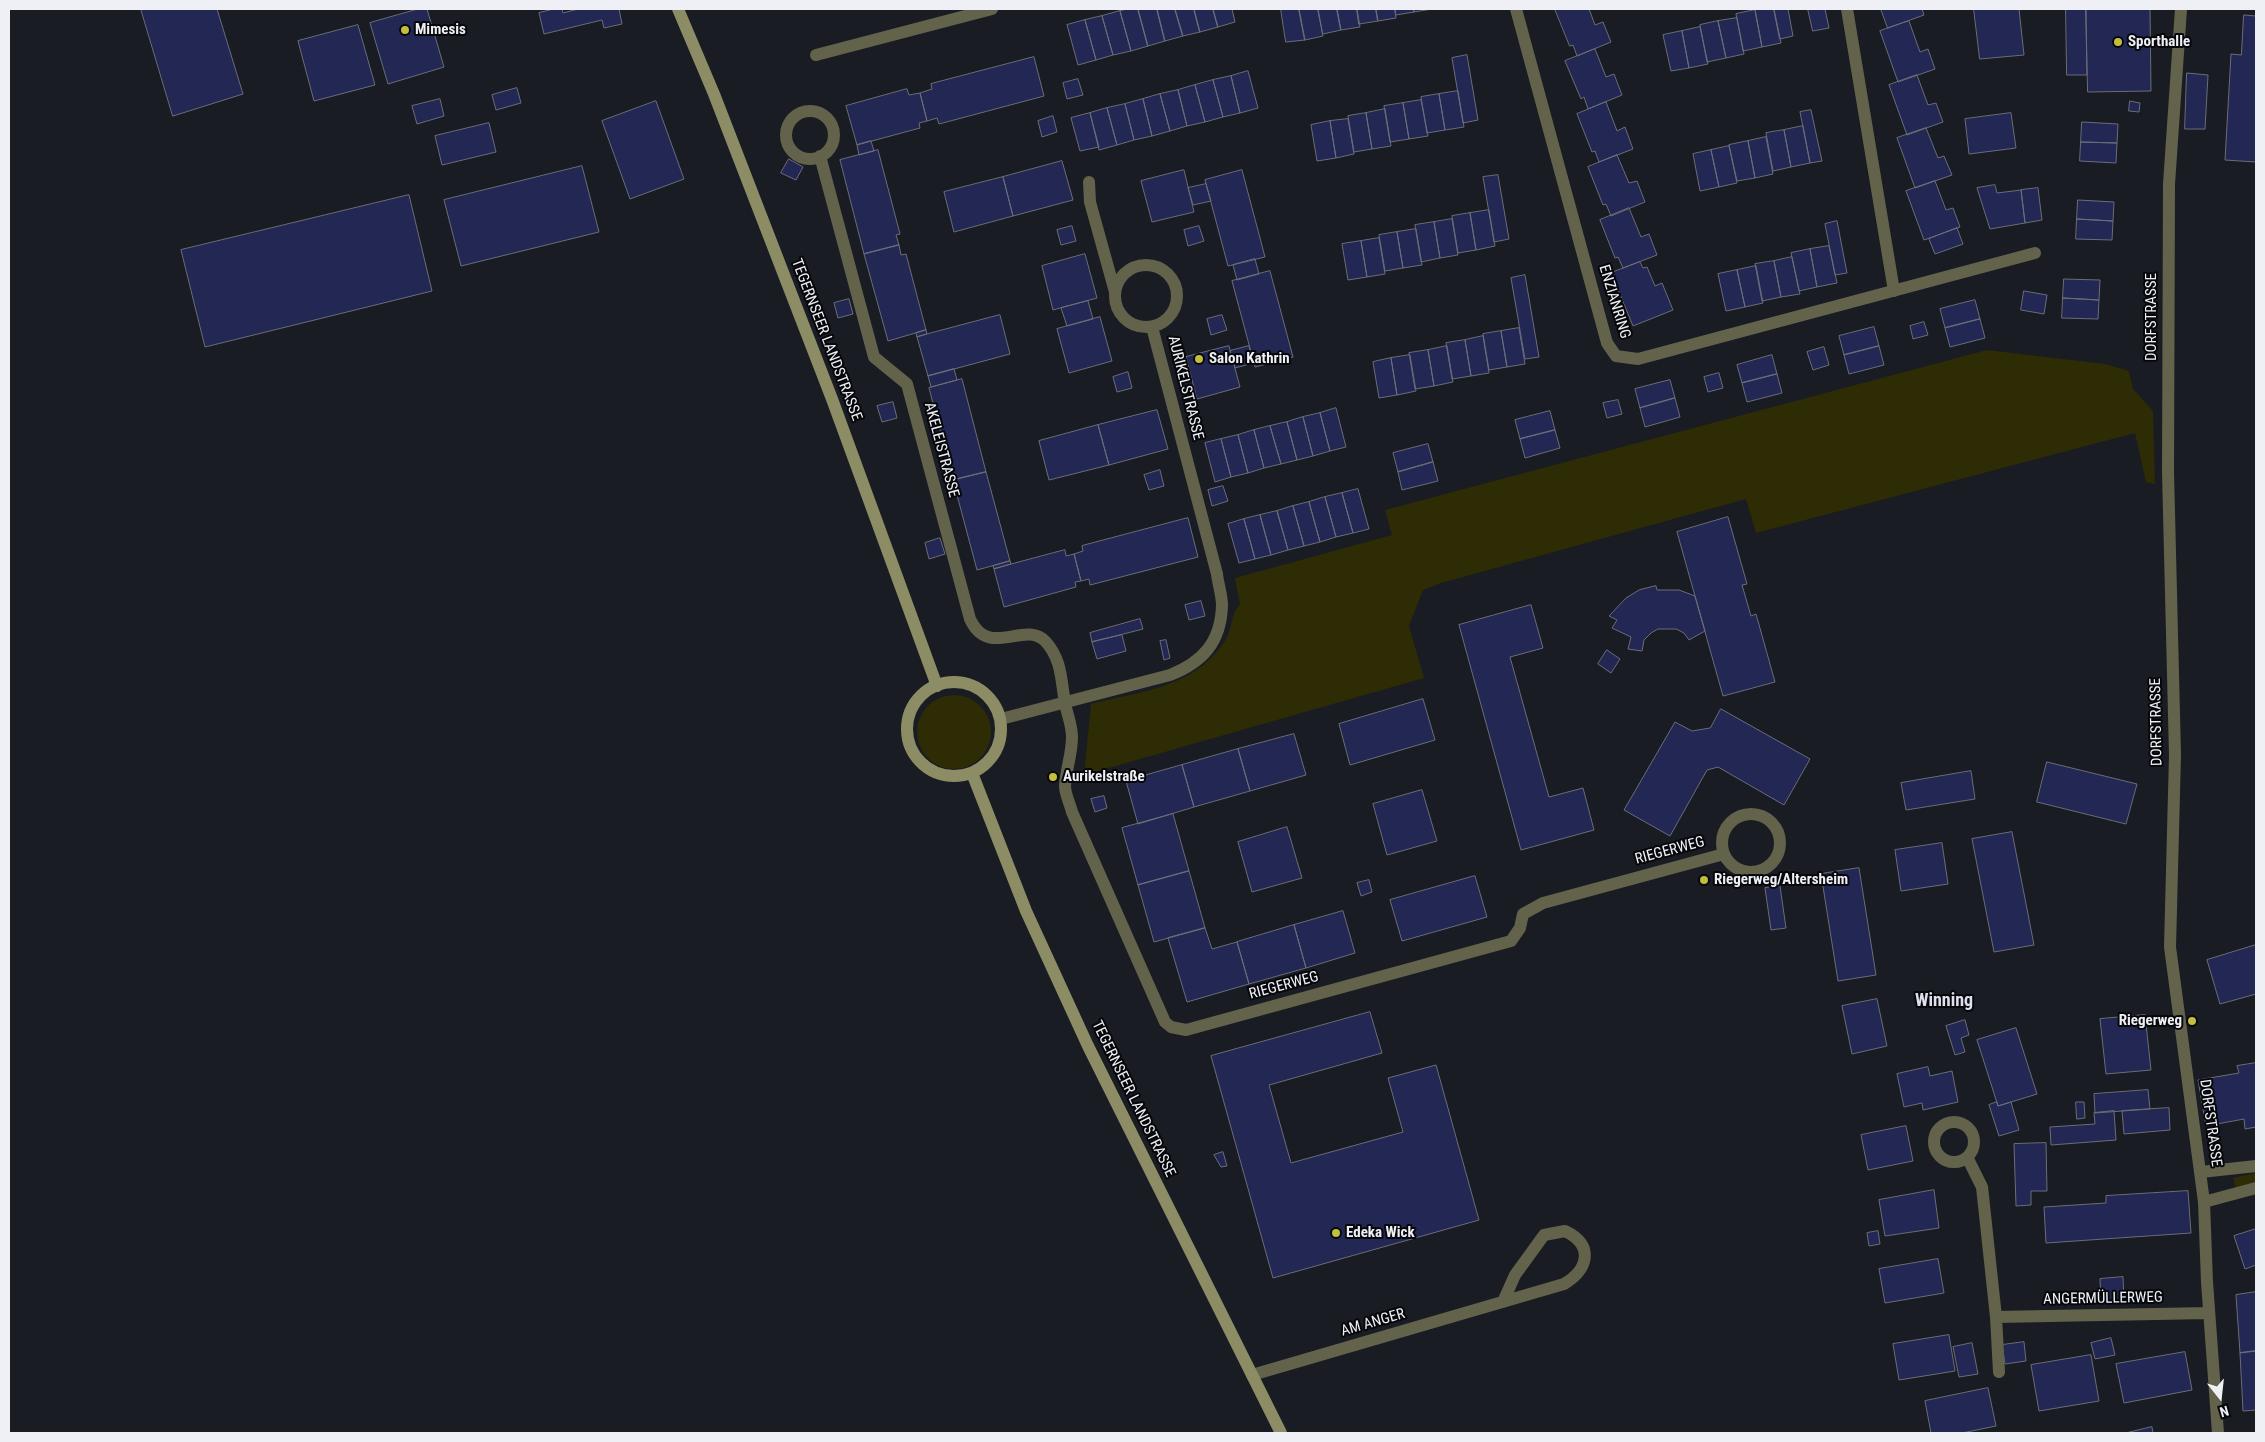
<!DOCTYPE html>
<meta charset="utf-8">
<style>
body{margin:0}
#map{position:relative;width:2265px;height:1442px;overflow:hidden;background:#1a1c24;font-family:"Roboto Condensed",sans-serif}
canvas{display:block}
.frame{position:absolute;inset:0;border:10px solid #eff0f6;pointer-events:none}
.north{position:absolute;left:2195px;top:1372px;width:50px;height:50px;-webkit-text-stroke:4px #06070a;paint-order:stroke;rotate:164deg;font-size:14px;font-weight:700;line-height:20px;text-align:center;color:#eff0f6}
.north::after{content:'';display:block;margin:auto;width:18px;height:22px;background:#eff0f6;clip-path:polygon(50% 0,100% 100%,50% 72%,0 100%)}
</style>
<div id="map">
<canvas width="2265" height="1442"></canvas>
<div class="frame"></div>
<div class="north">N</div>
</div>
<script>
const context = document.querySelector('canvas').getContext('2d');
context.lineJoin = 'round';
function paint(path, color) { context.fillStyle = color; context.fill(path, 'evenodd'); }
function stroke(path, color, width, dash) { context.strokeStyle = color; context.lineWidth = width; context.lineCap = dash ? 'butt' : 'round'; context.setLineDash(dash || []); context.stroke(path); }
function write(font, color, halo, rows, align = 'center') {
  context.font = font + ' "Roboto Condensed",sans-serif'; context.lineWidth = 4; context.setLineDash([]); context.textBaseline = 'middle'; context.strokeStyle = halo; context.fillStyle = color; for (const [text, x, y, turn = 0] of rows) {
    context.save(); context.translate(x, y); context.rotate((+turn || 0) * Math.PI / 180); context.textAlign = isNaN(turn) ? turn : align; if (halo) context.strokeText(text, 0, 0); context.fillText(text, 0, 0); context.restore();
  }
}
paint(new Path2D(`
 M1987,350L2105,364L2129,371L2133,389L2153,411L2155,484L2146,482L2135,433L1756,533L1746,499L1441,583L1423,590L1409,626L1424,678L1084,775L1091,704C1142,691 1196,688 1226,639C1233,627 1229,618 1240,604L1235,578L1392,535L1385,510Z
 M917 732a37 37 0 1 1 74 0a37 37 0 1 1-74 0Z
 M2256,1173V1183L2236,1189L2233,1178Z`), '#2d2c04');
const building = new Path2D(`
 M141,9H217L243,94L173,116Z
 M418,9H427L444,67L388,84L370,23Z
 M554,9H562L563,13L578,9H619L622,24L604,28L602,20L544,34L539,13Z
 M1128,9H1138L1148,46L1131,51L1120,11Z
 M1138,9H1157L1165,41L1148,46Z
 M1157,9H1175L1183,36L1165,41Z
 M1175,9H1194L1200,32L1183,36Z
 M1194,9H1213L1218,27L1200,32Z
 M1213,9H1232L1235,22L1218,27Z
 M1281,9H1299L1305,40L1286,42Z
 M1299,9H1318L1323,36L1305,40Z
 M1318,9H1337L1341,30L1323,34Z
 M1337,9H1357L1360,27L1341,30Z
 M1357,9H1376L1378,21L1359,24Z
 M1376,9H1395L1396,18L1378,21Z
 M1395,9H1414V12L1396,15Z
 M1414,9H1432L1414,12Z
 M1555,9H1589L1595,25L1603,22L1611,42L1577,56L1573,45L1570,46Z
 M1763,9H1774L1781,43L1762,47L1755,10Z
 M1774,9H1788L1793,36L1780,39Z
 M1808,9H1825L1829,28L1813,31Z
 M1881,9H1922L1924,15L1888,28Z
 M1974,9H2019L2024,55L1980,59Z
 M2066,9H2086L2087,75H2067Z
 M2086,9H2150L2151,91L2088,92Z
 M1755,10L1762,47L1743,51L1736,14Z
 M1120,11L1131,51L1113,55L1102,16Z
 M2244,15L2256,16V162L2225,160L2231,54L2241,55Z
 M1102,16L1113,55L1096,60L1085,20Z
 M1737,18L1744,54L1726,58L1718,21Z
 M1085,20L1096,60L1078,65L1067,25Z
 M1718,21L1726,58L1707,62L1700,25Z
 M1909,21L1920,52L1928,49L1935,69L1898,82L1880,31Z
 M358,25L375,85L314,101L298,41Z
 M1700,27L1708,64L1689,68L1682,31Z
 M1682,31L1689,68L1671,71L1663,35Z
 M1595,49L1606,77L1614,74L1622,95L1588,109L1584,97L1581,99L1565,61Z
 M1467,55L1478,120L1463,123L1452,58Z
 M1034,57L1044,96L939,124L937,118L927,121L920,93L932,89L931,84Z
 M1248,71L1258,108L1240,113L1231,76Z
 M2187,73L2208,75L2205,129H2185Z
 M1917,75L1928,105L1936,103L1943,122L1907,135L1889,85Z
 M1231,76L1240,113L1223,117L1213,80Z
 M1078,79L1083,95L1067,99L1063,83Z
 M1213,80L1223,117L1205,122L1195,85Z
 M1195,85L1205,122L1187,126L1178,90Z
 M517,88L521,103L496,110L492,95Z
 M907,89L909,95L920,93L927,121L919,123L920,128L857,145L846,106Z
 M1178,90L1187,126L1170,131L1160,94Z
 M1458,91L1464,127L1445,130L1439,94Z
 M1160,94L1170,131L1152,136L1143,99Z
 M1439,94L1445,130L1427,133L1421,97Z
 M440,99L444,116L417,124L412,106Z
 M1143,99L1152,136L1134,140L1125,104Z
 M1421,100L1428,136L1409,139L1403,103Z
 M656,101L684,179L630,199L602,121Z
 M2130,101L2140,103L2139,112L2129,111Z
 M1606,102L1617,131L1625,127L1633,149L1599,162L1595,151L1592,152L1577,114Z
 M1403,103L1409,139L1390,142L1384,106Z
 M1125,104L1134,140L1117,145L1107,108Z
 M1107,108L1117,145L1099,150L1090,113Z
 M1385,109L1391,146L1372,149L1366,113Z
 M1811,110L1822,161L1810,163L1800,112Z
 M1090,113L1099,147L1080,151L1071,118Z
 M1366,113L1372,149L1354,152L1348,116Z
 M2011,113L2016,148L1969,154L1965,119Z
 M1053,116L1057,132L1042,137L1038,121Z
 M1348,119L1354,154L1336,158L1330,121Z
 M1330,121L1336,158L1317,161L1311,125Z
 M2082,122L2118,124L2117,143L2081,142Z
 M489,123L496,152L442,165L435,136Z
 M1803,126L1810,163L1791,167L1784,130Z
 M1926,128L1938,158L1944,156L1952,175L1915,188L1897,138Z
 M1784,130L1791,167L1773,171L1766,133Z
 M1766,137L1773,174L1755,178L1748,141Z
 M871,141L874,151L859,155L857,145Z
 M1748,141L1755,178L1737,181L1729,145Z
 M2081,142L2117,143L2116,163L2080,161Z
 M1729,146L1737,183L1719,187L1711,150Z
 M878,150L900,234L896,235L899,245L864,254L840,160Z
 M1711,150L1719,187L1700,191L1693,154Z
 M1617,155L1629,183L1637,181L1645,202L1611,216L1606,204L1603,205L1588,167Z
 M789,159L803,167L796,180L781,173Z
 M1062,161L1073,200L1013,216L1003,177Z
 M582,166L599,232L461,266L444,200Z
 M1184,170L1194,212L1152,222L1141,181Z
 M1242,170L1265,257L1228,266L1205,180Z
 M1498,175L1509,239L1494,242L1483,177Z
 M1003,177L1013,216L954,232L944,192Z
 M1935,181L1946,210L1953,208L1960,227L1924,240L1906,191Z
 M1206,184L1211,201L1193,205L1188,188Z
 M1995,185L1997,193L2021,190L2025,223L1990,229L1977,188Z
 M2038,188L2042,220L2025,223L2021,190Z
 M409,195L432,291L205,347L181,250Z
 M2078,200L2114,202L2113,221L2077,219Z
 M1629,208L1641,237L1649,234L1657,255L1623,268L1618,257L1615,258L1600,220Z
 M1489,210L1495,246L1476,250L1470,213Z
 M1470,213L1476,250L1458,253L1452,216Z
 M1452,219L1458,255L1440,258L1434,222Z
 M2077,219L2113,221L2112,240L2076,239Z
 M1837,221L1847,273L1835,275L1825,224Z
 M1434,222L1440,258L1421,262L1415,225Z
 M1072,226L1076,241L1061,245L1057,230Z
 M1199,226L1204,241L1188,246L1184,230Z
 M1957,228L1963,244L1935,254L1929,239Z
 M1416,229L1422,265L1403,268L1397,232Z
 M1397,232L1403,268L1385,271L1379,235Z
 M1379,238L1385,274L1367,277L1361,241Z
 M1361,241L1367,277L1348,280L1342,244Z
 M899,245L901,255L906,254L926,330L888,341L864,254Z
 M1829,246L1837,283L1817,287L1810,249Z
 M1810,249L1817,287L1799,291L1791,253Z
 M1085,254L1097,298L1053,310L1042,266Z
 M1792,257L1800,294L1781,297L1774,261Z
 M1255,259L1259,274L1237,280L1233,265Z
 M1774,261L1781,297L1762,301L1755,264Z
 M1640,262L1643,268L1647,267L1655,286L1662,283L1673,310L1633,326L1611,273Z
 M1756,266L1763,303L1745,307L1737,270Z
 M1737,270L1745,307L1726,311L1718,274Z
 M1270,271L1293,357L1255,367L1232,281Z
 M1525,275L1539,357L1525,359L1511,278Z
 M2064,279L2100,280L2099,300L2063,298Z
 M2024,291L2047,295L2044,314L2021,310Z
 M2063,298L2099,300L2098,319L2062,318Z
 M849,299L853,314L838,318L834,303Z
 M1975,300L1980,319L1945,328L1940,309Z
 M1088,301L1093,319L1067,326L1061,308Z
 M1000,315L1010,354L928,376L917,337Z
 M1222,315L1227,330L1211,335L1207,319Z
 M1100,317L1112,361L1069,373L1057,329Z
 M1980,319L1985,338L1950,347L1945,328Z
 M1924,322L1928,335L1913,339L1910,326Z
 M1874,327L1879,346L1844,355L1839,336Z
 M1519,328L1525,364L1507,367L1501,331Z
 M926,330L927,334L917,337L916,333Z
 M1501,331L1507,367L1489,370L1483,334Z
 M1483,336L1489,373L1471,376L1465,340Z
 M1465,340L1471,376L1452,379L1446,343Z
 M1229,346L1240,387L1197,399L1186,357Z
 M1249,346L1253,363L1235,368L1230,351Z
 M1447,346L1453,382L1434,386L1428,350Z
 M1879,346L1884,365L1849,374L1844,355Z
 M1824,347L1829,365L1813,370L1807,352Z
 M1428,350L1434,386L1415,389L1409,353Z
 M1410,355L1416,391L1397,395L1391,358Z
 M1772,355L1777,374L1742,383L1737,365Z
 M1391,358L1397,395L1379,398L1373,362Z
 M954,369L957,380L931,387L928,376Z
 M1128,372L1132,388L1117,392L1113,377Z
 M1719,373L1723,388L1708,392L1704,377Z
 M1777,374L1782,393L1747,402L1742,383Z
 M962,379L986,472L953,480L929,388Z
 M1670,380L1675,398L1640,408L1635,389Z
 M1675,398L1680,417L1645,427L1640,408Z
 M1618,400L1622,414L1607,418L1603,403Z
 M893,402L897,418L882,422L877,406Z
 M1336,408L1346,447L1330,451L1320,413Z
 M1157,410L1168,449L1109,465L1098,425Z
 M1550,411L1555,430L1520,439L1515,420Z
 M1320,413L1330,451L1313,456L1303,417Z
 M1303,417L1313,456L1297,460L1287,422Z
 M1287,422L1297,460L1281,464L1270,426Z
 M1098,425L1109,465L1049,480L1039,441Z
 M1270,426L1281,464L1264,468L1254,430Z
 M1254,430L1264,468L1248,473L1238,435Z
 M1555,430L1560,448L1525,458L1520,439Z
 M1238,435L1248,473L1231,477L1221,439Z
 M1221,439L1231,477L1215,482L1205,443Z
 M1428,444L1433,462L1398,472L1393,453Z
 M1433,462L1438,481L1402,490L1398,472Z
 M1160,470L1164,486L1149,490L1144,475Z
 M986,472L1010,561L977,570L953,480Z
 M1223,486L1228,501L1212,506L1208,490Z
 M1358,489L1369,529L1353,533L1342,493Z
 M1342,493L1353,533L1336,537L1325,497Z
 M1325,497L1336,537L1320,542L1309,502Z
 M1309,502L1320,542L1304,546L1293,506Z
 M1293,506L1304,546L1288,550L1277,511Z
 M1277,511L1288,550L1271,555L1260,515Z
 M1260,515L1271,555L1255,559L1244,519Z
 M1728,517L1747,584L1742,585L1751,616L1756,614L1775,682L1723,696L1677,532Z
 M1188,518L1198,557L1090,585L1089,579L1081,581L1074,554L1083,551L1082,546Z
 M1244,519L1255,559L1239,563L1228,524Z
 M940,538L945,554L929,559L925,543Z
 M1065,550L1066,556L1074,554L1081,581L1075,582L1076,587L1004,607L994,569Z
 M1010,561L1011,564L994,569L993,566Z
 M1656,586L1657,590H1679L1695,596L1705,631L1689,640L1684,633L1676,629H1658L1651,633L1644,640L1642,651L1628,649L1631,637L1612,628L1617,620L1609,616L1626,598L1639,590Z
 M1201,601L1205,616L1189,620L1185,605Z
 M1531,605L1543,648L1510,657L1549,797L1583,788L1594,830L1521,850L1459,625Z
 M1140,619L1143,629L1092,642L1090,633Z
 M1122,635L1126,651L1097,659L1092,642Z
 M1166,640L1170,658L1164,660L1160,641Z
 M1607,650L1620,659L1611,673L1598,664Z
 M1423,699L1435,740L1350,765L1339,724Z
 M1721,709L1810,759L1784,805L1718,767L1707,770L1670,836L1624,810L1675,722L1692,731L1710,728Z
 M1294,734L1306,775L1250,791L1238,749Z
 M1238,749L1250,791L1194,807L1182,765Z
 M2047,762L2137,784L2126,824L2037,802Z
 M1182,765L1194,807L1138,824L1126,781Z
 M1971,771L1975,799L1906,810L1901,783Z
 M1422,790L1437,841L1387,855L1373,804Z
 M1104,796L1107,808L1095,812L1091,799Z
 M1173,814L1189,871L1138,885L1122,828Z
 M1287,827L1302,878L1252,892L1238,842Z
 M2012,832L2034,945L1994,952L1972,839Z
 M1942,843L1948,884L1901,891L1895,850Z
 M1859,868L1876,975L1838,981L1821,874Z
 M1189,871L1205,928L1154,942L1138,885Z
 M1475,876L1487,917L1402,941L1390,900Z
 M1369,880L1372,892L1361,896L1357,883Z
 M1780,886L1786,928L1771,930L1765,888Z
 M1343,911L1355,953L1306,968L1294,925Z
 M1294,925L1306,968L1249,984L1237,942Z
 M1205,928L1212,949L1237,942L1249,984L1187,1002L1168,938Z
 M2256,945V994L2220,1004L2207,960Z
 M1877,999L1887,1046L1852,1054L1842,1006Z
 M1370,1012L1382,1053L1269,1085L1291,1163L1403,1132L1388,1078L1436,1065L1479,1220L1273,1278L1211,1056Z
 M2145,1015L2151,1070L2106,1074L2100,1019Z
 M1965,1020L1969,1035L1961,1038L1965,1052L1955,1055L1946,1026Z
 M2016,1028L2037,1094L1998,1106L1977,1040Z
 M2256,1063V1127L2245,1129L2244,1119L2206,1126L2198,1080L2239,1073L2237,1066Z
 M1928,1067L1930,1076L1952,1071L1958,1102L1923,1110L1922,1103L1904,1107L1897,1074Z
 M2148,1090L2150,1109L2095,1113L2094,1094Z
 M1997,1102L1998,1106L2011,1102L2019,1130L1999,1136L1989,1105Z
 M2076,1102H2084L2085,1118L2077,1119Z
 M2169,1108L2170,1130L2124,1134L2122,1111Z
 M2114,1111L2116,1140L2051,1145L2050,1127L2095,1124L2094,1113Z
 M1906,1126L1913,1161L1868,1170L1861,1135Z
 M2046,1143L2047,1191H2031V1205L2016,1206L2014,1144Z
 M1223,1152L1227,1166L1221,1167L1214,1155Z
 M1934,1190L1939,1228L1885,1236L1879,1200Z
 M2188,1191L2191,1233L2046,1243L2044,1207L2106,1203V1196Z
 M2256,1229V1265L2245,1269L2234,1236Z
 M1878,1231L1880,1244L1869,1246L1867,1233Z
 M1938,1259L1944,1293L1885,1303L1879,1269Z
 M2123,1277L2124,1300L2101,1302L2100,1279Z
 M2256,1292V1351L2240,1353L2236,1295Z
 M1949,1335L1955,1371L1899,1380L1893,1344Z
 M2111,1338L2115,1355L2095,1359L2091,1343Z
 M2024,1342L2026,1361L2005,1364L2002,1345Z
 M1972,1343L1978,1374L1959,1377L1953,1347Z
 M2256,1351V1410L2243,1411L2240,1353Z
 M2185,1352L2192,1390L2124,1403L2116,1364Z
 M2091,1355L2099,1401L2039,1411L2031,1365Z
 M1988,1388L1996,1426L1962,1433H1931L1925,1401Z
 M2152,1427L2153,1433H2126Z`);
paint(building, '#222754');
stroke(building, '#6b6d78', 1);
stroke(new Path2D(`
 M1516,9L1607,343L1616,356L1638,359L2035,253
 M1847,9L1894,291
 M2181,9L2169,184L2168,472L2175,755L2170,947L2204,1202L2207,1282L2218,1433
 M816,55L992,9
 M786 135a24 24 0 1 1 48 0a24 24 0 1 1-48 0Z
 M820,156L874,357L907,384L970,619C989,660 1025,619 1046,642C1062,660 1061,681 1065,703C1067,714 1072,725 1072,737C1072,754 1066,769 1065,786C1065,794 1070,804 1072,812L1165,1022L1171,1027L1186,1030L1511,941L1520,928L1523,914L1543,903L1724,854
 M1089,182L1090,202L1115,292
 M1115 296a31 31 0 1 1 62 0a31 31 0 1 1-62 0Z
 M1001,719L1170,675C1203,662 1221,642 1222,605C1222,595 1218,584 1217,574L1152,327
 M1722 843a29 29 0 1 1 58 0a29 29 0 1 1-58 0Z
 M1934 1142a20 20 0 1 1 40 0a20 20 0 1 1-40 0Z
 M1967,1157L1982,1187L1996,1317L1999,1372
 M2201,1172L2256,1166
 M2204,1202L2256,1188
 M1996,1317L2209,1313
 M1252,1375L1564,1284C1589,1269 1594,1245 1565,1231L1544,1235L1515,1275L1503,1302`), '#63634b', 12);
stroke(new Path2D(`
 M678,9L714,94L832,399L937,686
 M907 729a47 47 0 1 1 94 0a47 47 0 1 1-94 0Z
 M972,773L1026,911L1088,1046L1281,1433`), '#8c8c65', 12);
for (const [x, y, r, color] of [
 [405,30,5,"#c1be40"],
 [2118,42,5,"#c1be40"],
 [1199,359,5,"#c1be40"],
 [1053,777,5,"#c1be40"],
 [1704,880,5,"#c1be40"],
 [2192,1021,5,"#c1be40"],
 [1336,1233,5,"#c1be40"]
]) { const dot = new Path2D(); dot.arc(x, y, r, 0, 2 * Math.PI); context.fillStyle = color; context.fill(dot); stroke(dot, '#06070a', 2); }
write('bold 15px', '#eff0f6', '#06070a', [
 ["Mimesis",415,30],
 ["Sporthalle",2128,42],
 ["Salon Kathrin",1209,359],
 ["Aurikelstraße",1063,777],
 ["Riegerweg/Altersheim",1714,880],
 ["Riegerweg",2182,1021,"right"],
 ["Edeka Wick",1346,1233]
], 'left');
write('15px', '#eff0f6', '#06070a', [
 ["ENZIANRING",1614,302,73],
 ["DORFSTRASSE",2152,317,-90],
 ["TEGERNSEER LANDSTRASSE",826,340,69],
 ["AURIKELSTRASSE",1185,388,76],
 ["AKELEISTRASSE",941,450,75],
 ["DORFSTRASSE",2157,722,-91],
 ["RIEGERWEG",1670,851,-15],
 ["RIEGERWEG",1284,986,-15],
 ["TEGERNSEER LANDSTRASSE",1133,1099,64],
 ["DORFSTRASSE",2210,1123,82],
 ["ANGERMÜLLERWEG",2103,1299,-1],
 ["AM ANGER",1373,1323,-16]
]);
write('bold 18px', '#dee1ed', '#06070a', [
 ["Winning",1944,1001]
]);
</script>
